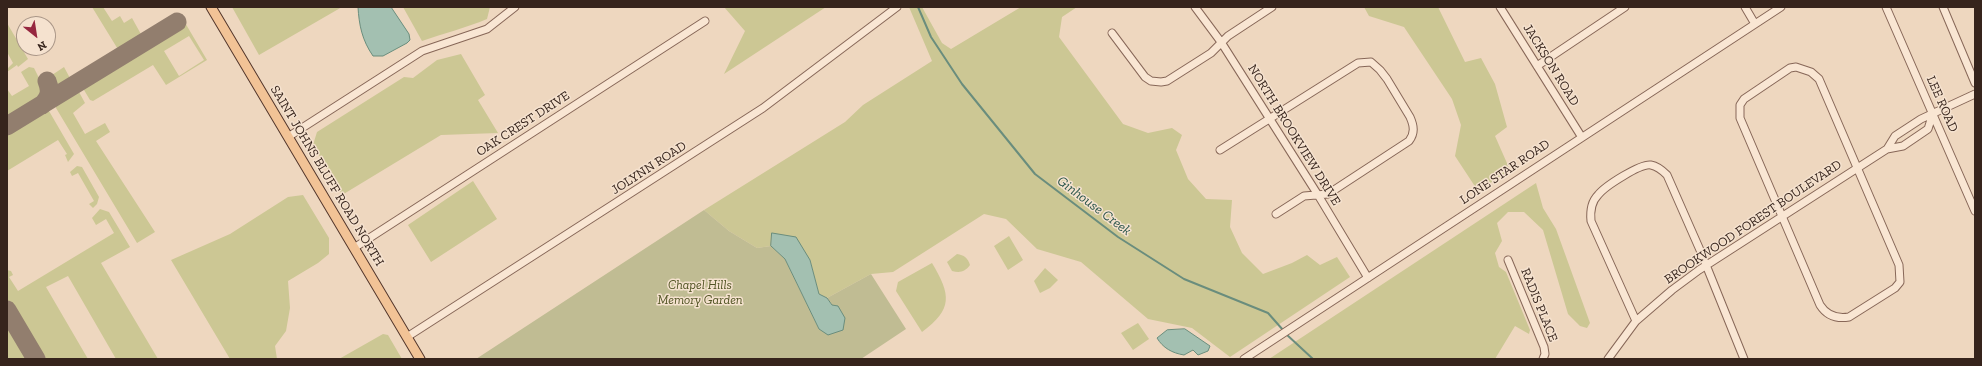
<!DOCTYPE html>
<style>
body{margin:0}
#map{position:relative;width:1982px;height:366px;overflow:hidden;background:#eed7bf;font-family:"Zilla Slab",serif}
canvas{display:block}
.frame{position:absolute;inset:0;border:8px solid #36241c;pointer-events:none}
.north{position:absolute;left:16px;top:16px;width:40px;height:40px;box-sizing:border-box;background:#f5e2cf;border:1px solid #a99687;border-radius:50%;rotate:150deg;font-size:11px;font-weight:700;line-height:16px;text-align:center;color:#36241c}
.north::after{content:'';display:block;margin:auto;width:14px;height:18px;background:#96273f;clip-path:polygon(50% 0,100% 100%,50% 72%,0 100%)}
</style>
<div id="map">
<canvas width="1982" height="366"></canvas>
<div class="frame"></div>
<div class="north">N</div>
</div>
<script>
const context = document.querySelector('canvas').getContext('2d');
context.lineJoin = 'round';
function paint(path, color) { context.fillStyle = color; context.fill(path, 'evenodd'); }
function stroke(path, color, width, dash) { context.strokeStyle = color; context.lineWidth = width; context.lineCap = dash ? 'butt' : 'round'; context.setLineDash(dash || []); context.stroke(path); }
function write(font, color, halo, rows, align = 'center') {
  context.font = font + ' "Zilla Slab",serif'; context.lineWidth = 3; context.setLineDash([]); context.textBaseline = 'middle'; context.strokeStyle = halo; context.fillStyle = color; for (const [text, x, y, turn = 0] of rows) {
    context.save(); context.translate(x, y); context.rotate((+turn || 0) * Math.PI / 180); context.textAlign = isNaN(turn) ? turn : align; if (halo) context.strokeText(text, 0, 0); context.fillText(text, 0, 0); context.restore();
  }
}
paint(new Path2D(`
 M92,7H103L112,21L120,16L124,23L132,18L142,36L119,51Z
 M232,7H342L259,55Z
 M403,7H490L487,19C466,28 444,33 422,41Z
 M724,7H826L724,74L745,31Z
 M909,7H922L942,43L951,49L1021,7H1077L1062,17L1059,37L1123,124L1148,133L1172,128L1182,135L1176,150L1188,179L1206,199L1232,200L1230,227L1242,253L1263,274L1292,263L1307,255L1320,265L1337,257L1350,277L1230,357L1192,328L1148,319L1081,262L1037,249L1006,219L984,214L893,272L871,274L827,298L819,294L810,260L772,233L771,246L757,248L729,231L704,210L845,122L863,105L932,61Z
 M1364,7H1438L1465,62L1481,58L1495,84L1507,127L1495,136L1510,170L1478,191L1455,156L1461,125L1452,99L1404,27L1369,16Z
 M184,21L207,60L166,85L153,65L93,101L90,100L84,90V86L176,29L177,26ZM189,36L204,60L179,76L164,51Z
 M7,23L28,59L18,67L17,65L7,72V69L13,63L7,52Z
 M461,54L485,95L478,100L498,133L441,135L342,195L313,145L317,132L404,77L413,78L437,60Z
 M29,67L34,68L42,84L41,98L13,116L8,115L7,89L12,96L29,86L21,72Z
 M64,67L71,80L59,88L52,75Z
 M75,92H79L85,103L73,113L85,134L105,123L110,132L96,141L155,232L137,243L56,108V103Z
 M46,110L49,111L74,154L68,162L65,155L67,154L58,140L7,171V133Z
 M77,166L82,167L99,197L97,204L93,208L89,204L94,201L78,173L72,176L70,172Z
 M473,181L497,219L431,262L408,225Z
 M1536,183L1543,208L1556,229L1590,323L1587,328L1580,326L1568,314L1543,230L1524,212H1508L1497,223L1502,241L1495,253L1499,267L1506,272L1530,330L1529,334L1515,326L1495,359H1269Z
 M303,195L329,238V254L318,263L288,281L290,308L286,331L275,346L277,359H230L171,260L230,234L288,197Z
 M100,209L109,212L130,247L101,263L158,359H116L68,276L46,287L88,359H41L7,300V270L11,271L13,275L9,277L18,291L114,233L106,219L96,225L92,218Z
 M1009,236L1023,260L1008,270L994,246Z
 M957,254C964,255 968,258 970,265C965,272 960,273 952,271L947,262Z
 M932,263C951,295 953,309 922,332L896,291L898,282Z
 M1045,268L1058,280L1050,288L1040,293L1034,281Z
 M7,322L29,359H7Z
 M1138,323L1149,339L1133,350L1121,333Z
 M383,334L388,335L402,359H339Z`), '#ccc794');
paint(new Path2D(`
 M704,210L729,231L757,248L771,246L785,259L819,329L832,305L827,298L871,274L906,329L861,359H476Z`), '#c0bc93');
const water = new Path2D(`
 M358,7H391L409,34L410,40L407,43L383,56H373C362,40 359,25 358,7Z
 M772,233L796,237L810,260L819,294L827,298L832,305L838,306L845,318L843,330L828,335L819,329L785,259L771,246Z
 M1185,329L1210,346L1208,351L1198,355L1193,350L1184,355C1172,353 1163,348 1157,338L1167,330Z`);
paint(water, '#a3c0b1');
stroke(water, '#6a8d7d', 1);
stroke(new Path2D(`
 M918,7L931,37L962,84L1035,174L1118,237L1184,279L1268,313L1283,330
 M1286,334L1313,359`), '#6a8d7d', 2);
stroke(new Path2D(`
 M42,105C50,97 51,91 47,81
 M7,126L177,22
 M7,310L36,359`), '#927e6e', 19);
const minor = new Path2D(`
 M1195,7L1221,42L1318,195L1368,278
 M1500,7L1581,136
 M1745,7L1755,24
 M1886,7L1975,211
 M1943,7L1975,83
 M1112,33L1145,77L1151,81L1161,82L1167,81L1211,53L1228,36L1272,7
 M1537,66L1625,7
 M1796,67L1811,72L1819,79L1899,265L1900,282L1895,288L1849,317C1837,319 1827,316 1820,305L1740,118V105L1744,99L1790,68Z
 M288,137L422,51L487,29L515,7
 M1887,149L1895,136L1921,119L1975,94
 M1220,150L1358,63L1371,62L1380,70L1387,79L1410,117C1414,126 1415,133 1409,141L1328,194L1304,196L1276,214
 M354,248L705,21
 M1508,260L1544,347L1545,354L1543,359
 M1636,321L1591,221C1590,211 1591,202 1598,195C1605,186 1641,163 1651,165C1657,166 1663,171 1667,175L1700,250L1744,359
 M407,337L763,108L897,7
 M1244,359L1781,7
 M1608,359L1636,321L1672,290L1699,270L1887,149L1903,146L1928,129L1933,113`);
const major = new Path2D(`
 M211,7L420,359`);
stroke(minor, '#876758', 9);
stroke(major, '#54372c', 11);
stroke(minor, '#f9e6d3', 7);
stroke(major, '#f2c396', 9);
write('13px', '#36241c', '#f5e2cf', [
 ["JACKSON ROAD",1551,65,58],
 ["LEE ROAD",1942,104,66],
 ["OAK CREST DRIVE",523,124,-33],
 ["NORTH BROOKVIEW DRIVE",1294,135,58],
 ["JOLYNN ROAD",649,168,-33],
 ["LONE STAR ROAD",1505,172,-34],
 ["SAINT JOHNS BLUFF ROAD NORTH",327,176,59],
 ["BROOKWOOD FOREST BOULEVARD",1753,222,-34],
 ["RADIS PLACE",1539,305,68]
]);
write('italic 13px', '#505323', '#f5e2cf', [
 ["Chapel Hills",700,285],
 ["Memory Garden",700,300]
]);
write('italic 14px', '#2b564b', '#f5e2cf', [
 ["Ginhouse Creek",1094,206,37]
]);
</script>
